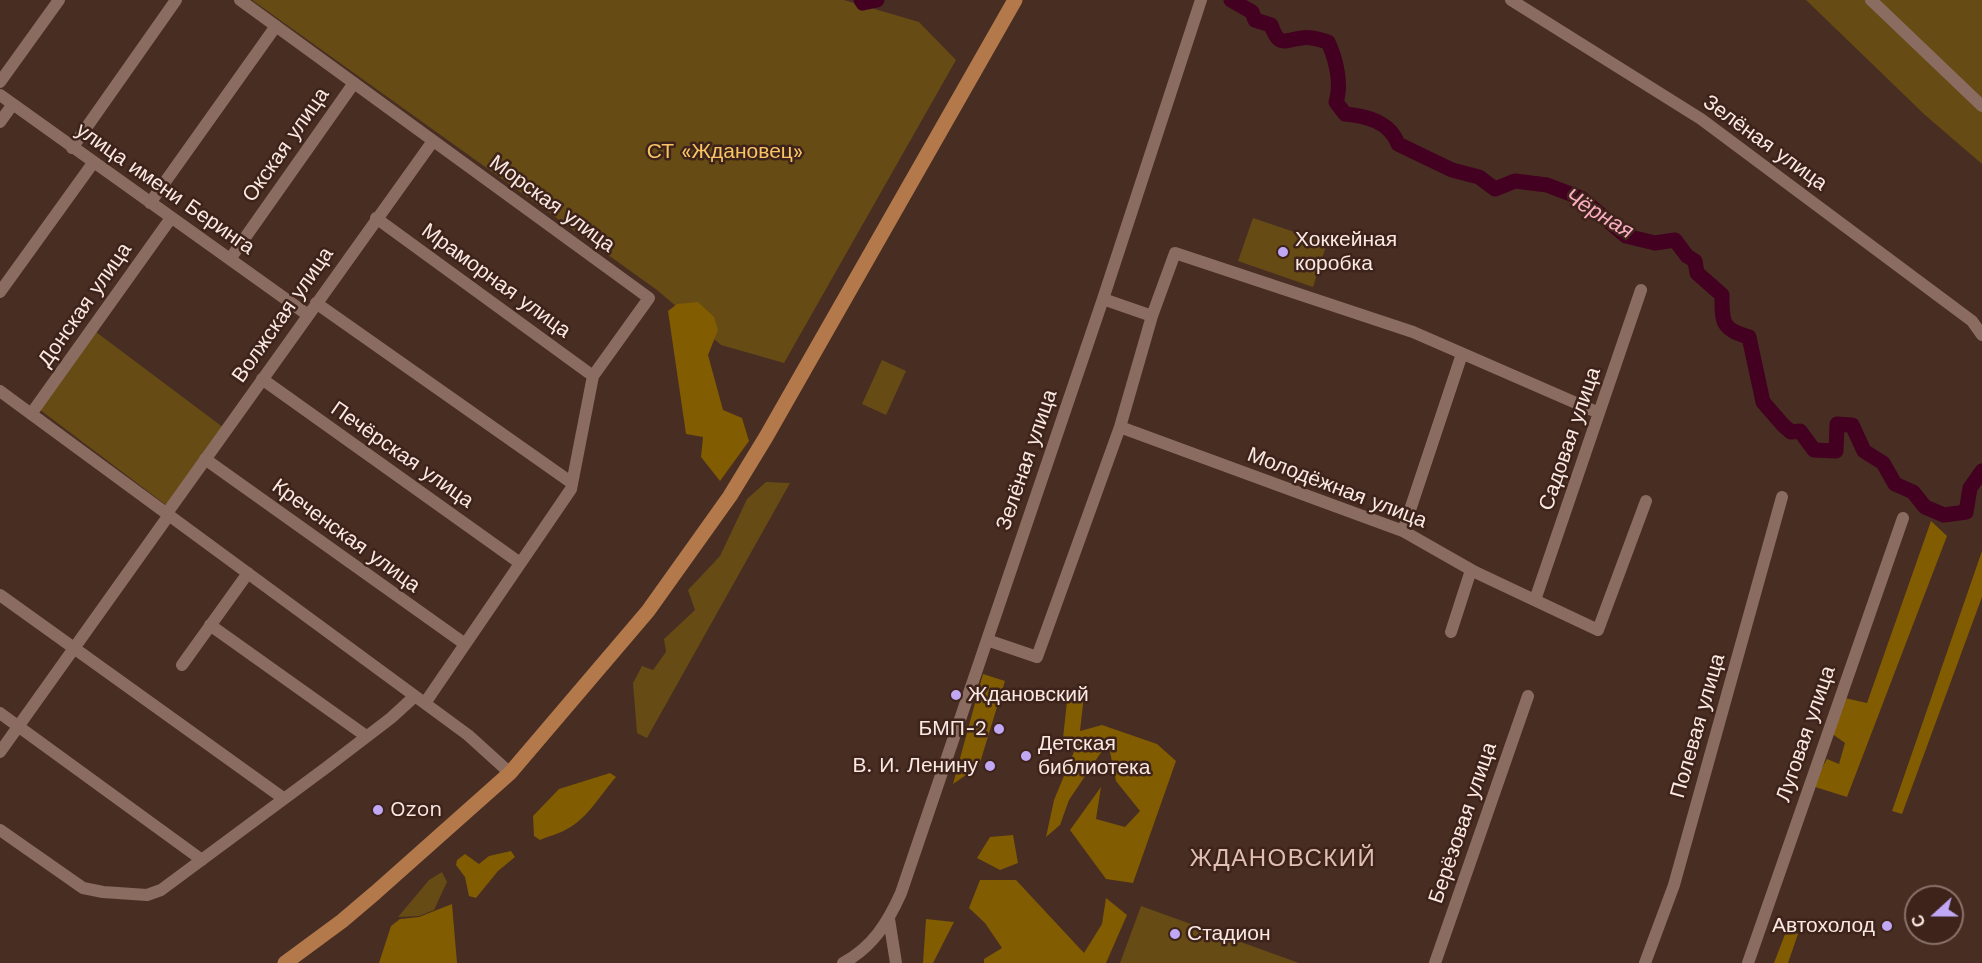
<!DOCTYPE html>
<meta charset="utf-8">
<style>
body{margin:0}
#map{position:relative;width:1982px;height:963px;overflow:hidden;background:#482d23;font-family:"Work Sans",sans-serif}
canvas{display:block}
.north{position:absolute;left:1904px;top:885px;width:60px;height:60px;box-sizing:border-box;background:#3d231a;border:2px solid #89726a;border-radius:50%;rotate:249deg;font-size:16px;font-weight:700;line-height:24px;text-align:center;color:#fae8e2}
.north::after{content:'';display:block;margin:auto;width:21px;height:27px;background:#c0a8f4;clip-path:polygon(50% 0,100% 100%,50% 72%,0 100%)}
</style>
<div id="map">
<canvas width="1982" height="963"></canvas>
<div class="north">С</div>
</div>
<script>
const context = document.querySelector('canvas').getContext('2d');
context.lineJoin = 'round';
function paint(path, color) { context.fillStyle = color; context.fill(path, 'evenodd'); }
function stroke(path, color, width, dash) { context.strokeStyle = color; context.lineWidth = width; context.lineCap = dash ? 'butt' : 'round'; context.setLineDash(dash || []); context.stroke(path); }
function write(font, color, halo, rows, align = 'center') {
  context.font = font + ' "Work Sans",sans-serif'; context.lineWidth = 5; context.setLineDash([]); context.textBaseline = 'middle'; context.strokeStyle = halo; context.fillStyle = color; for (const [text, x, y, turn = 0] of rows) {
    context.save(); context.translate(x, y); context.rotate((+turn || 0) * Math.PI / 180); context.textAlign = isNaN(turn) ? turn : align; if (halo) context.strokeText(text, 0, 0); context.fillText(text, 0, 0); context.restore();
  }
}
paint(new Path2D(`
 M252,0H844L919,22L956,60L784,363L721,345L657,290Z
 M1806,0H1982V164L1925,115Z
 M1253,218L1327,243L1313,287L1238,261Z
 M96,332L224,428L166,505L39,409Z
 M882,360L906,371L886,415L862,404Z
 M766,482L790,483L647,738L637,733L633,683L642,666L653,670L666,652L664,639L695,610L688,590L720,556L747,499Z
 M442,872L447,882L434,910L419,916L398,917L429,880Z
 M1141,906L1299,963H1120Z`), '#664b15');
paint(new Path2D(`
 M698,302L714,317L718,330L708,355L723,410L742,418L749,441L720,481L701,457L703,437L686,434L668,311L677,304Z
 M1931,521L1947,536L1847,797L1812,786L1827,759L1839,764L1845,743L1824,728L1836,696L1867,703Z
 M1982,551V597L1902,814L1892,811Z
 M983,674L1005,681L979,766L953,784Z
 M1085,686L1080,731L1102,725L1157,744L1176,761L1133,883L1106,879L1070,830L1101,787L1096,819L1125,827L1140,811L1116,781L1108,742L1069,800L1060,825L1046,837L1054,800L1078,742L1063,738L1068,692Z
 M610,773L616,777C601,794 587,819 567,829C559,834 549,836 540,840L534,836L533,816L559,789Z
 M1013,835L1018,863L1000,870L977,858L990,837Z
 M511,851L515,857L498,871L476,898L469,896L465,877L456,865L457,860L465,854L479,864L489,856Z
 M980,880H1016L1084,953L1102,924L1106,898L1127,915L1106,963H984V959L1002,948L985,923L969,908Z
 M452,904L457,963H379L391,926L400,919L419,917Z
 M926,919L954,922L933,963H923Z
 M1787,929L1798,934L1788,963H1774Z`), '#815c01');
stroke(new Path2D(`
 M861,0L863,3L877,0
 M1231,0L1252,12L1255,20L1271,25C1279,48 1284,40 1302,38C1310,36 1320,40 1328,42C1336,59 1342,84 1336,102L1345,114C1367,116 1390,122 1398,144L1452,170L1479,177L1495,189L1515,181L1547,185L1581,198L1626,236L1655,243L1675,240L1687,256L1695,261L1697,273L1722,295C1722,322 1721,329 1749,337L1763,402L1783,425L1791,432L1800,431L1814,450L1836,451L1837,424L1852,425L1864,451L1883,463L1895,484L1913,492L1925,507L1944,515L1966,512L1970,488L1982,471`), '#430020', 15);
stroke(new Path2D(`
 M240,0L649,298L593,376L571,489L425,703
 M1511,0L1701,119L1972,321L1982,335
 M1871,0L1982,106
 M0,82L59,0
 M0,95L308,315
 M0,122L13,104
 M72,148L176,0
 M150,203L276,26
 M376,218L593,376
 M230,259L354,83
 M0,292L93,163
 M316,303L572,483
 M1152,316L1175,253L1413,332L1599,413
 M262,379L520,563
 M0,391L468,735L510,773
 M31,414L171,218
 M1120,427L1403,531L1475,572L1598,630L1646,501
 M205,459L465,644
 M167,513L433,141
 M1403,531L1462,354
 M0,595L283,798
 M1535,600L1641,290
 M210,625L366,736
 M1451,632L1471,570
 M987,640L1037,657L1120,427L1152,316L1103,299
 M182,665L248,573
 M0,713L202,860
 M0,752L169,515
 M0,830L83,888L103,892L147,895L161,890L327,767L391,718L415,696
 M889,919L896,963
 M843,963C873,947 888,922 901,893L1103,299L1201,0
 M1435,963L1528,696
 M1645,963L1674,885L1782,497
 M1748,963L1903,518`), '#8b6c61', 12);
stroke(new Path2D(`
 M285,963L342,921L375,893L510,773L648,611L730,496L766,437L1015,0`), '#b3794b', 15);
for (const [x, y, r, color] of [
 [1283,252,6,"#c0a8f4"],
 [956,695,6,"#c0a8f4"],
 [999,729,6,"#c0a8f4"],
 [1026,756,6,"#c0a8f4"],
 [990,766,6,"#c0a8f4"],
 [378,810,6,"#c0a8f4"],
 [1887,926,6,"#c0a8f4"],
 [1175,934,6,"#c0a8f4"]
]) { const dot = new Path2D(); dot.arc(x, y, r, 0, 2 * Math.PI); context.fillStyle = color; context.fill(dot); stroke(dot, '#3d231a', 2); }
write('21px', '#fae8e2', '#3d231a', [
 ["Зелёная улица",1765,143,36],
 ["Окская улица",286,145,-55],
 ["улица имени Беринга",165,189,35],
 ["Морская улица",552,204,36],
 ["Мраморная улица",496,281,36],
 ["Донская улица",85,305,-55],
 ["Волжская улица",283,315,-55],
 ["Садовая улица",1570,439,-71],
 ["Печёрская улица",402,455,35],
 ["Зелёная улица",1027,460,-71],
 ["Молодёжная улица",1337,488,21],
 ["Креченская улица",346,536,36],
 ["Полевая улица",1698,726,-74],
 ["Луговая улица",1806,734,-71],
 ["Берёзовая улица",1463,823,-71]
]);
write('21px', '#f8c465', '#3d231a', [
 ["СТ «Ждановец»",725,152]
]);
write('21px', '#fae8e2', '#3d231a', [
 ["Хоккейная",1295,240],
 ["коробка",1295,264],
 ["Ждановский",968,695],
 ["БМП-2",987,729,"right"],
 ["Детская",1038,744],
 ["библиотека",1038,768],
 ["В. И. Ленину",978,766,"right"],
 ["Ozon",390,810],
 ["Автохолод",1875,926,"right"],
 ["Стадион",1187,934]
], 'left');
write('italic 22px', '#fbadc5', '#3d231a', [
 ["Чёрная",1599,214,31]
]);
context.letterSpacing = '1.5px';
write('24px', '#e0beb2', '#3d231a', [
 ["ЖДАНОВСКИЙ",1283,859]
]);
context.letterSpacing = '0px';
</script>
